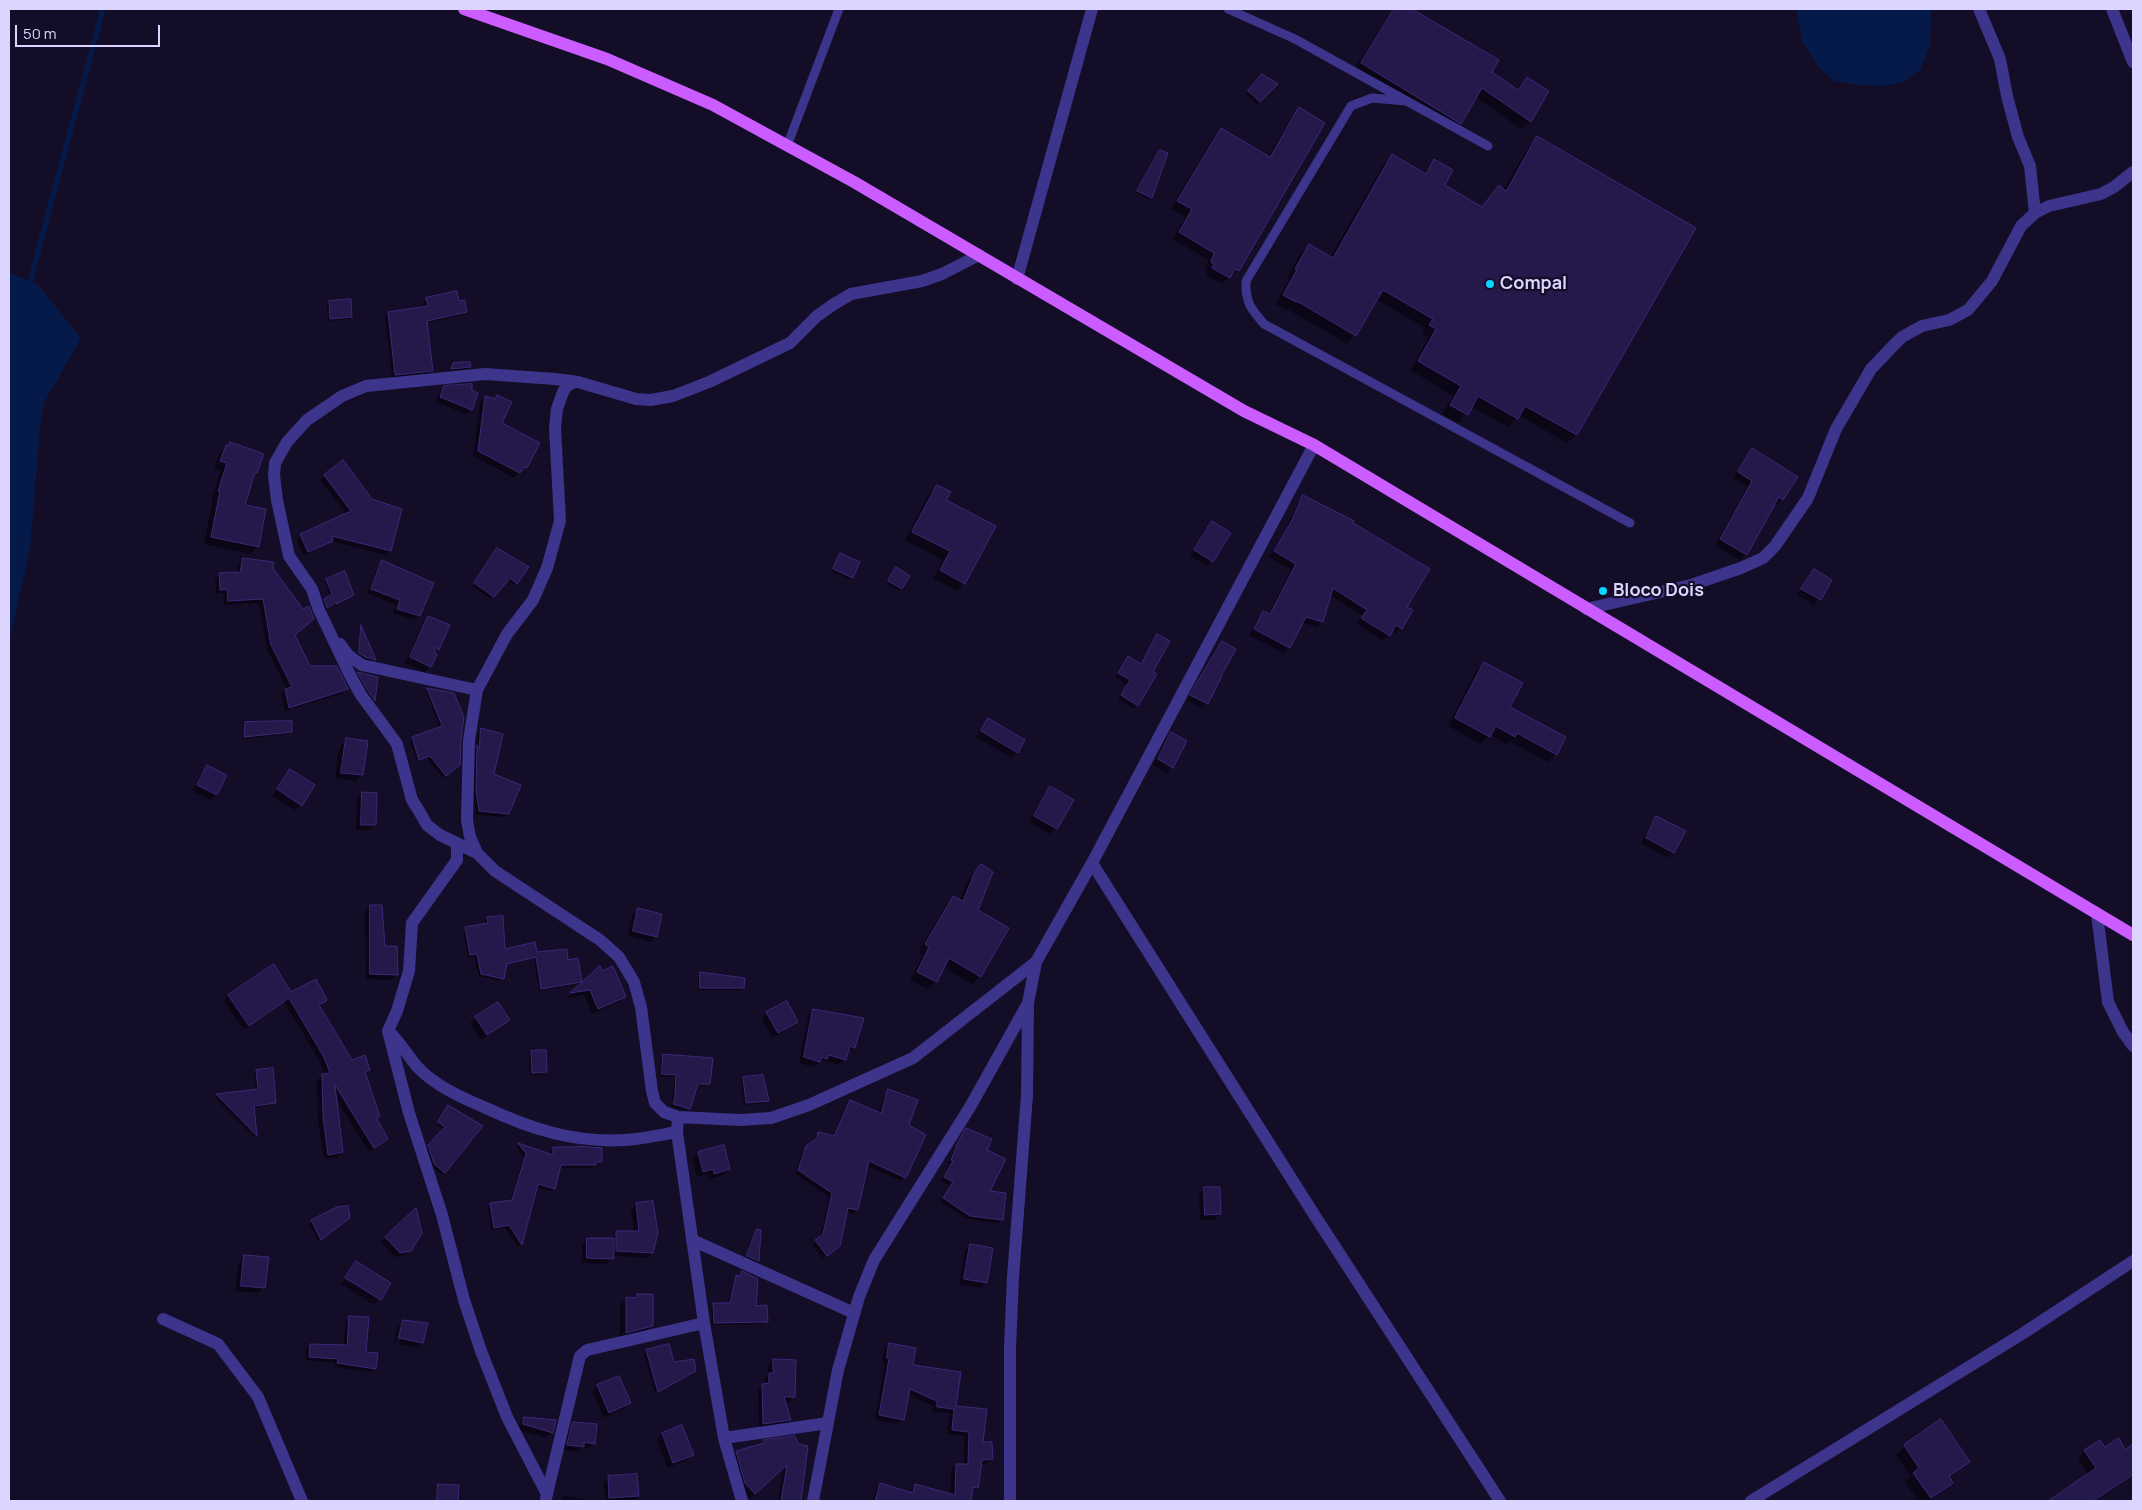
<!DOCTYPE html>
<style>
body{margin:0}
#map{position:relative;width:2142px;height:1510px;overflow:hidden;background:#140d28;font-family:Manrope,sans-serif}
canvas{display:block}
.frame{position:absolute;inset:0;border:10px solid #dcd5ff;pointer-events:none}
.scale{position:absolute;left:15px;top:25px;width:145px;height:22px;box-sizing:border-box;border:2px solid #dcd5ff;border-top:0;padding-left:6px;font-size:15px;line-height:18px;white-space:nowrap;color:#dcd5ff;-webkit-text-stroke:4px #140d28;paint-order:stroke}
</style>
<div id="map">
<canvas width="2142" height="1510"></canvas>
<div class="frame"></div>
<div class="scale">50 m</div>
</div>
<script>
const context = document.querySelector('canvas').getContext('2d');
context.lineJoin = 'round';
function paint(path, color) { context.fillStyle = color; context.fill(path, 'evenodd'); }
function stroke(path, color, width, dash) { context.strokeStyle = color; context.lineWidth = width; context.lineCap = dash ? 'butt' : 'round'; context.setLineDash(dash || []); context.stroke(path); }
function write(font, color, halo, rows, align = 'center') {
  context.font = font + ' Manrope,sans-serif'; context.lineWidth = 4.5; context.setLineDash([]); context.textBaseline = 'middle'; context.strokeStyle = halo; context.fillStyle = color; for (const [text, x, y, turn = 0] of rows) {
    context.save(); context.translate(x, y); context.rotate((+turn || 0) * Math.PI / 180); context.textAlign = isNaN(turn) ? turn : align; if (halo) context.strokeText(text, 0, 0); context.fillText(text, 0, 0); context.restore();
  }
}
paint(new Path2D(`
 M1796,9H1931L1930,46L1920,70L1901,83L1881,86L1859,85L1834,81L1818,66L1802,41Z
 M9,272L39,286L81,338L44,403L41,418L30,548L9,644Z`), '#061a49');
paint(new Path2D(`
 M1393,9H1409L1497,60L1490,72L1516,90L1527,78L1530,121L1521,129L1476,97L1460,123L1452,131L1353,71Z
 M1259,78L1276,84L1257,104L1246,94Z
 M1299,109L1238,270L1222,284L1206,275L1208,271L1205,270L1208,260L1173,239L1185,217L1171,208L1214,137L1221,130L1268,157L1292,116Z
 M1537,137L1694,228L1576,435L1567,443L1518,415L1508,427L1471,406L1458,423L1442,414L1453,396L1410,370L1428,338L1422,334L1425,328L1376,299L1355,335L1347,344L1287,309L1286,310L1275,304L1290,279L1287,278L1300,254L1309,246L1330,258L1383,165L1392,156L1423,174L1435,161L1443,186L1481,207L1499,187L1503,190L1529,146Z
 M1160,151L1151,197L1149,199L1136,193Z
 M427,299L458,302L466,311L462,315L426,323L432,371L428,374L392,378L385,317L389,313L424,308L423,303Z
 M329,302L351,317L349,319L328,321L327,305Z
 M453,365L469,367L467,369L449,371Z
 M445,388L471,410L466,414L436,402L439,393Z
 M497,396L500,424L526,467L514,478L473,456L480,402L485,397L493,400Z
 M230,443L256,472L252,476L243,506L258,546L251,554L204,544L213,498H212L220,471L214,468L219,454Z
 M1752,450L1782,499L1777,505L1774,503L1746,554L1740,560L1715,545L1747,487L1733,478Z
 M343,462L390,551L385,555L331,541L304,556L297,540L301,535L346,514L320,480Z
 M937,486L945,500L964,583L956,591L933,578L943,560L905,540L929,494Z
 M1303,497L1352,524L1405,608L1401,628L1396,634L1392,631L1383,641L1357,624L1362,616L1330,595L1322,621L1317,627L1302,623L1289,647L1284,653L1249,635L1258,618L1263,612L1268,615L1291,570L1269,557L1287,527L1298,502Z
 M1212,522V561L1207,566L1190,556L1206,528Z
 M495,553L516,583L514,585L507,580L490,599L473,586Z
 M841,554L859,563L849,580L831,571Z
 M243,559L272,569L293,635L310,667L347,689L343,693L285,711L281,694L287,689L267,649L259,603L224,605L223,593L216,594L215,579L220,574L237,573L239,563Z
 M382,562L419,616L414,620L393,613L396,605L367,593L378,566Z
 M1814,570L1831,581L1814,605L1797,595Z
 M894,571L901,588L899,591L887,584Z
 M327,580L353,595L334,605L333,603L325,610L322,602L330,597L325,582Z
 M428,617L438,649L434,653L430,666L425,672L405,663L423,623Z
 M361,627L374,659L372,661L363,659L357,655Z
 M1158,635L1152,672L1138,705L1134,709L1118,699L1127,685L1115,677L1128,658L1139,665Z
 M1222,642L1219,676L1221,677L1207,703L1202,708L1187,700L1217,647Z
 M1484,663L1508,708L1556,754L1548,762L1509,741L1506,744L1490,735L1481,744L1448,726L1476,671Z
 M358,673L377,678L372,702L356,675Z
 M428,689L453,694L456,768L443,778L427,758L417,761L410,740L440,729L426,691Z
 M989,720L1017,752L1011,757L976,737Z
 M246,723L291,732L288,734L242,739L243,725Z
 M482,730L493,775L508,814L504,817L476,815L473,794L474,750L477,747L478,733Z
 M1171,734L1172,767L1166,773L1153,765L1165,740Z
 M346,739L362,775L356,781L335,778L338,753L341,745Z
 M207,767L216,794L211,800L192,791L202,772Z
 M290,770L301,805L295,810L272,796Z
 M1050,788L1056,828L1050,834L1029,822L1045,793Z
 M362,794L374,825L369,830H356L357,799Z
 M1657,818L1673,852L1667,858L1641,843L1651,824Z
 M981,865L977,911L980,976L972,984L943,967L936,981L928,989L910,980L923,955L918,952L946,905L953,897L959,901L967,881Z
 M370,906L384,947L396,975L391,980L366,979L365,912Z
 M638,910L656,936L650,942L628,936L632,915Z
 M488,918L504,951L536,954L567,961L577,959L581,984L539,991L534,958L505,966L503,978L500,981L479,976L474,956L468,957L463,931L466,929L486,925L485,921Z
 M600,968L624,997L619,1002L592,1014L584,995L567,998Z
 M700,973L743,987L740,990H698V975Z
 M290,994L326,1000L318,1006L351,1061L369,1070L365,1074L379,1117L376,1120L387,1139L369,1152L336,1098L342,1152L337,1157L324,1159L318,1121L317,1080L324,1075L320,1062L284,1002L244,1030L224,1001L229,996Z
 M813,1010L863,1019L854,1048L847,1052L845,1059L839,1065L824,1060L813,1067L799,1063L808,1016Z
 M767,1013L797,1022L791,1027L772,1038L762,1018Z
 M476,1018L508,1020L481,1040L470,1023Z
 M531,1052L546,1071L544,1074L530,1075L529,1055Z
 M664,1055L709,1084L706,1086H696L687,1111L671,1107L675,1077L660,1076L661,1058Z
 M257,1071L275,1103L272,1105L253,1108L256,1135L254,1137L215,1098L217,1096L256,1090L254,1074Z
 M744,1078L768,1100L765,1103L744,1105L741,1080Z
 M889,1091L908,1126L905,1177L901,1181L867,1166L857,1209L853,1214L846,1212L834,1250L823,1259L812,1245L820,1238L829,1197L795,1174L802,1152L813,1142L818,1133L832,1137L846,1106L851,1101L878,1113L885,1095Z
 M446,1109L481,1126L442,1175L432,1167L426,1149L444,1130L437,1125Z
 M966,1130L986,1151L988,1192L1002,1219L998,1223L967,1219L940,1202L951,1186L941,1181L950,1164L948,1163L955,1147Z
 M518,1145L550,1155V1151L553,1148L600,1161L592,1168H560L554,1188L551,1191L536,1187L521,1244L518,1247L505,1228L491,1230L488,1208L491,1205L510,1202L524,1157L516,1147Z
 M723,1146L729,1169L723,1175L709,1179L707,1174L697,1177L692,1159L698,1153Z
 M1205,1188L1220,1214L1214,1220H1200L1199,1194Z
 M636,1204L652,1253L647,1258L613,1256L607,1264L582,1263V1245L588,1239H612L617,1232H634L631,1210Z
 M415,1211L410,1250L405,1256L395,1257L381,1242Z
 M345,1220L318,1242L309,1224L312,1221Z
 M757,1230L760,1231L758,1261L756,1263L746,1259Z
 M970,1245L986,1282L981,1288L959,1284L965,1251Z
 M244,1256L264,1288L258,1293L235,1291L239,1262Z
 M356,1263L389,1284L374,1305L341,1284Z
 M742,1273L755,1307L766,1321L764,1324L712,1325L711,1307L714,1305L728,1304L734,1279Z
 M638,1295L651,1326L646,1332L620,1338V1304L626,1299H634Z
 M350,1317L365,1353L375,1368L371,1372L334,1367L335,1363L306,1360V1349L311,1345L343,1346L346,1321Z
 M403,1322L422,1343L417,1348L394,1343L397,1327ZM400,1326H403L399,1344H396Z
 M668,1345L673,1363L694,1371L655,1393L644,1354L646,1351Z
 M889,1345L955,1407L991,1459L986,1464H980L977,1487L971,1492L969,1501H940V1498L945,1493L951,1494V1470L956,1465H964V1436L947,1434L950,1413L932,1412L933,1406L908,1395L903,1419L898,1424L875,1420L885,1363H882L884,1350Z
 M774,1360L793,1397L788,1402H785L790,1420L784,1425L759,1429L758,1390L764,1385L765,1379L768,1375V1365Z
 M598,1386L630,1403L624,1409L604,1418L592,1392Z
 M525,1418L552,1433L546,1438L518,1430L519,1424Z
 M1940,1421L1968,1462L1949,1478L1952,1483L1943,1491L1929,1501H1918L1905,1482L1911,1477L1896,1455L1905,1446Z
 M573,1423L594,1443L588,1449L581,1448L577,1452L562,1450L567,1429Z
 M682,1427L692,1455L687,1460L667,1468L657,1440L662,1434Z
 M764,1442L805,1475L800,1501H778L783,1468L750,1498L741,1488L732,1457L737,1452L761,1445Z
 M2133,1446V1477L2095,1501H2051L2088,1475L2078,1458L2085,1451L2104,1448L2125,1451Z
 M636,1476L638,1501H606L603,1483L608,1478Z
 M881,1484L910,1493L916,1486L932,1490L930,1501H872L876,1489Z
 M565,1495L587,1500V1501H560Z`), '#0007');
stroke(new Path2D(`
 M28,289L103,9`), '#061a49', 5.5);
const building = new Path2D(`
 M1394,9H1412L1499,60L1492,72L1518,90L1527,77L1549,91L1531,122L1482,88L1461,124L1361,63Z
 M1262,74L1278,84L1260,102L1248,91Z
 M1299,107L1325,123L1239,271L1235,269L1230,278L1212,268L1214,264L1211,262L1214,253L1179,232L1192,209L1177,201L1221,128L1270,157Z
 M1537,136L1696,228L1577,435L1525,406L1518,419L1478,396L1468,415L1450,405L1461,386L1418,361L1436,329L1429,325L1433,319L1383,290L1356,336L1297,301L1296,302L1283,295L1297,270L1295,269L1309,244L1333,258L1392,154L1426,174L1434,159L1453,170L1445,185L1482,207L1499,185L1506,191Z
 M1160,150L1168,153L1152,198L1137,191Z
 M457,291L459,301L465,300L467,312L427,321L433,371L395,375L388,312L428,306L426,298Z
 M351,299L352,317L330,319L329,301Z
 M470,362L471,367L451,369L453,363Z
 M472,384V390L478,393L472,410L440,397L444,386Z
 M497,395L512,402L502,423L540,443L527,468L524,467L520,473L478,451L485,396L495,399Z
 M230,442L264,454L257,473L255,472L245,505L266,509L259,547L211,537L220,491H218L227,463L220,461L226,445L228,446Z
 M1752,448L1798,477L1783,500L1779,497L1747,555L1720,539L1752,481L1738,472Z
 M343,460L372,499L402,509L391,551L332,536L333,541L308,552L300,534L351,511L324,475Z
 M937,485L951,492L946,500L996,526L965,584L940,570L950,551L912,532Z
 M1303,495L1354,521L1353,523L1430,569L1407,607L1413,610L1402,629L1396,625L1390,636L1361,618L1367,610L1333,588L1323,622L1306,617L1290,648L1254,629L1263,611L1270,614L1296,564L1274,551L1292,520Z
 M1212,521L1231,533L1213,562L1194,550Z
 M497,548L529,567L517,584L510,578L494,597L474,583Z
 M840,553L860,562L853,578L833,569Z
 M243,558L274,562L273,568L303,609L309,606L314,619L295,635L310,666H337L348,689L289,708L285,689L292,687L271,645L263,599L228,601L227,589L220,590L219,573L240,572Z
 M382,560L434,583L420,616L397,609L400,600L371,589Z
 M896,567L910,576L902,589L888,581Z
 M1814,569L1832,580L1821,600L1801,589Z
 M345,571L354,595L336,604V602L327,608L324,599L332,594L326,579Z
 M428,616L450,625L439,650L433,647L437,655L431,667L410,657Z
 M361,625L376,660L365,657L359,653Z
 M1157,634L1170,641L1153,672L1157,674L1138,706L1121,695L1130,680L1118,673L1128,656L1141,664Z
 M1222,641L1236,649L1221,676H1222L1208,704L1190,695Z
 M1484,662L1523,683L1510,707L1566,737L1557,755L1517,733L1515,737L1496,726L1490,737L1455,718Z
 M357,672L378,677L375,701L368,691Z
 M427,688L454,693L464,717L461,740L460,765L446,776L430,756L419,760L412,737L442,726Z
 M988,718L1025,740L1018,753L981,731Z
 M292,721V732L244,737L245,722Z
 M481,728L503,734L494,774L521,785L509,814L479,811L476,790L477,745L479,749Z
 M1171,732L1187,741L1173,768L1158,759Z
 M346,738L368,741L363,775L341,773Z
 M207,765L227,775L217,795L197,785Z
 M290,769L315,785L302,806L277,789Z
 M1050,786L1074,800L1057,829L1034,816Z
 M362,792L377,793L376,825H361Z
 M1656,816L1686,831L1674,853L1646,838Z
 M981,864L993,872L978,910L1009,928L981,977L949,958L937,982L917,972L929,947L925,944L953,896L963,901L975,872Z
 M370,905H382L385,946H397L398,975L370,974Z
 M638,908L662,914L657,937L633,931Z
 M503,916L505,949L535,942L537,952L567,949L568,960L578,958L582,982L541,989L536,957L507,964L504,979L481,974L477,954L470,955L465,927L488,923L487,917Z
 M274,964L291,992L316,979L327,1000L319,1005L352,1060L365,1055L370,1070L365,1072L380,1117H376L388,1139L374,1148L335,1085L343,1152L328,1155L323,1116L322,1074L330,1073L324,1057L289,998L249,1026L228,995Z
 M600,966L602,971L613,966L626,997L598,1009L590,990L570,993Z
 M700,972L745,978L744,988H700Z
 M787,1001L798,1022L778,1033L766,1012Z
 M498,1002L510,1020L487,1035L475,1017Z
 M813,1009L864,1018L855,1048L850,1046L846,1060L829,1055L827,1059L822,1057L820,1062L804,1057Z
 M546,1050L547,1072L532,1073L531,1051Z
 M663,1054L713,1058L710,1084H698L690,1109L673,1104L675,1096L676,1075L662,1074Z
 M273,1068L276,1103L254,1106L257,1136L216,1094L258,1089L256,1070Z
 M763,1075L769,1101L746,1103L743,1077Z
 M888,1089L918,1100L909,1125L926,1135L906,1178L869,1161L858,1210L848,1208L840,1246L827,1256L815,1240L823,1234L832,1193L798,1170L806,1146L817,1138L818,1132L834,1136L850,1100L881,1113Z
 M448,1105L483,1126L445,1173L434,1164L428,1145L445,1127L438,1122Z
 M966,1128L992,1139L987,1150L1006,1159L990,1191L1006,1193L1003,1220L970,1216L943,1198L953,1182L944,1177L953,1161L951,1160L958,1142Z
 M518,1143L553,1155V1147H575V1146L602,1148V1162H596V1165H561L555,1189L538,1184L522,1245L509,1225L494,1228L490,1203L512,1200L526,1154Z
 M724,1145L730,1169L714,1174L713,1169L703,1172L698,1152Z
 M1204,1187H1220L1221,1214L1205,1215Z
 M653,1201L658,1233L653,1253L616,1251V1231H639L636,1203Z
 M348,1206L350,1218L321,1240L311,1220L337,1207Z
 M416,1208L422,1233L411,1251L400,1253L385,1237Z
 M757,1229L761,1230L759,1261L747,1256Z
 M587,1238H614V1259L587,1258Z
 M970,1244L993,1248L987,1283L964,1279Z
 M244,1255L269,1257L265,1288L241,1286Z
 M356,1261L391,1283L381,1300L345,1278Z
 M742,1271L758,1279L756,1306L767,1305L768,1322L714,1323L713,1303H730L736,1275L740,1276Z
 M637,1294H653V1326L626,1333V1297L637,1298Z
 M349,1316L369,1317L366,1352L378,1353L376,1369L337,1363L338,1359L309,1357L310,1344L347,1345Z
 M403,1320L428,1323L423,1343L399,1338Z
 M889,1343L916,1348L913,1365L961,1372L956,1406L987,1409L983,1442H992L993,1459L982,1460L979,1483L978,1488L973,1487L971,1501H875L880,1483L913,1493L915,1484L955,1495L956,1464H968L969,1432L952,1430L954,1409L937,1407V1401L910,1389L904,1420L879,1415L889,1359L887,1358Z
 M669,1344L674,1362L694,1359L696,1371L658,1392L646,1350Z
 M773,1359L796,1360L795,1397H784L791,1420L763,1424L762,1384L769,1383V1373H773Z
 M619,1376L631,1403L609,1413L597,1385Z
 M524,1417L556,1420L553,1433L523,1424Z
 M1941,1419L1970,1462L1949,1476L1953,1483L1931,1498L1913,1473L1919,1468L1904,1445Z
 M573,1422L597,1424L595,1444L584,1442V1447L567,1445Z
 M682,1425L694,1455L673,1463L662,1433Z
 M795,1436L798,1444L808,1446L801,1501H781L787,1465L755,1494L745,1483L736,1451L764,1443V1440Z
 M2119,1438L2125,1450L2133,1444V1475L2093,1501H2048L2096,1468L2084,1450L2100,1440L2105,1447Z
 M637,1474L639,1496L609,1498L608,1476Z
 M438,1484L459,1485L458,1501H437Z`);
paint(building, '#25184b');
stroke(building, '#3c2879', 1);
stroke(new Path2D(`
 M1228,9L1295,39L1488,146
 M1406,101L1372,98L1351,106L1246,281C1245,302 1251,309 1264,324L1630,523
 M787,146L839,9`), '#3d348b', 9);
stroke(new Path2D(`
 M1979,9L2000,59L2007,96L2018,137L2030,166L2035,213
 M2112,9L2133,62
 M979,255L942,274L922,281L851,294L834,304L817,316L790,343L709,382L673,396L651,400L636,399L578,382L555,379L485,374L366,386L342,396L307,420L287,442L275,463L274,475L277,500L289,556L312,589L319,610L350,675L361,695L397,744L412,800L419,811L427,825L440,835L477,853L495,871L600,940L619,957L634,982L641,1007L652,1091L655,1103L664,1112L678,1117L740,1120L771,1118L809,1105L913,1058L1036,962
 M1017,279L1092,9
 M1586,609L1691,585L1741,568L1763,558L1775,546L1808,498L1836,429L1871,369L1893,346L1902,337L1922,326L1949,320L1968,310L1992,281L2021,226L2035,213L2049,206L2101,194L2114,187L2133,172
 M340,644L349,656L362,665L477,690
 M457,843V860L412,923L409,971L397,1011L388,1031L409,1113L442,1215L464,1300L481,1351L507,1417L547,1494
 M477,853L470,837L467,820L469,740L477,690L507,634L533,600L547,568L560,521L555,428L557,409L563,392L567,386L572,383
 M1092,863L1315,1216L1500,1501
 M2097,914L2108,1002L2123,1032L2133,1046
 M389,1032C404,1045 411,1064 426,1075C444,1090 465,1099 486,1108C531,1129 574,1143 625,1140C642,1139 660,1135 677,1132
 M678,1117L677,1132L704,1323L724,1438L742,1501
 M692,1240L854,1313
 M163,1319L218,1344L258,1397L302,1501
 M724,1438L828,1423
 M546,1498L580,1356L587,1350L704,1323
 M813,1501L838,1370L859,1297L874,1260L970,1107L1027,1005
 M1010,1501V1348L1013,1277L1027,1095L1028,1003L1036,962L1092,863L1314,445
 M1751,1501L2022,1334L2133,1261`), '#3d348b', 12);
stroke(new Path2D(`
 M464,9L607,59L713,105L854,182L1244,411L1314,445L2133,935`), '#cb5cff', 12);
for (const [x, y, r, color] of [
 [1490,284,5,"#01d7ff"],
 [1603,591,5,"#01d7ff"]
]) { const dot = new Path2D(); dot.arc(x, y, r, 0, 2 * Math.PI); context.fillStyle = color; context.fill(dot); stroke(dot, '#140d28', 2); }
write('bold 18px', '#dcd5ff', '#140d28', [
 ["Compal",1500,284],
 ["Bloco Dois",1613,591]
], 'left');
</script>
